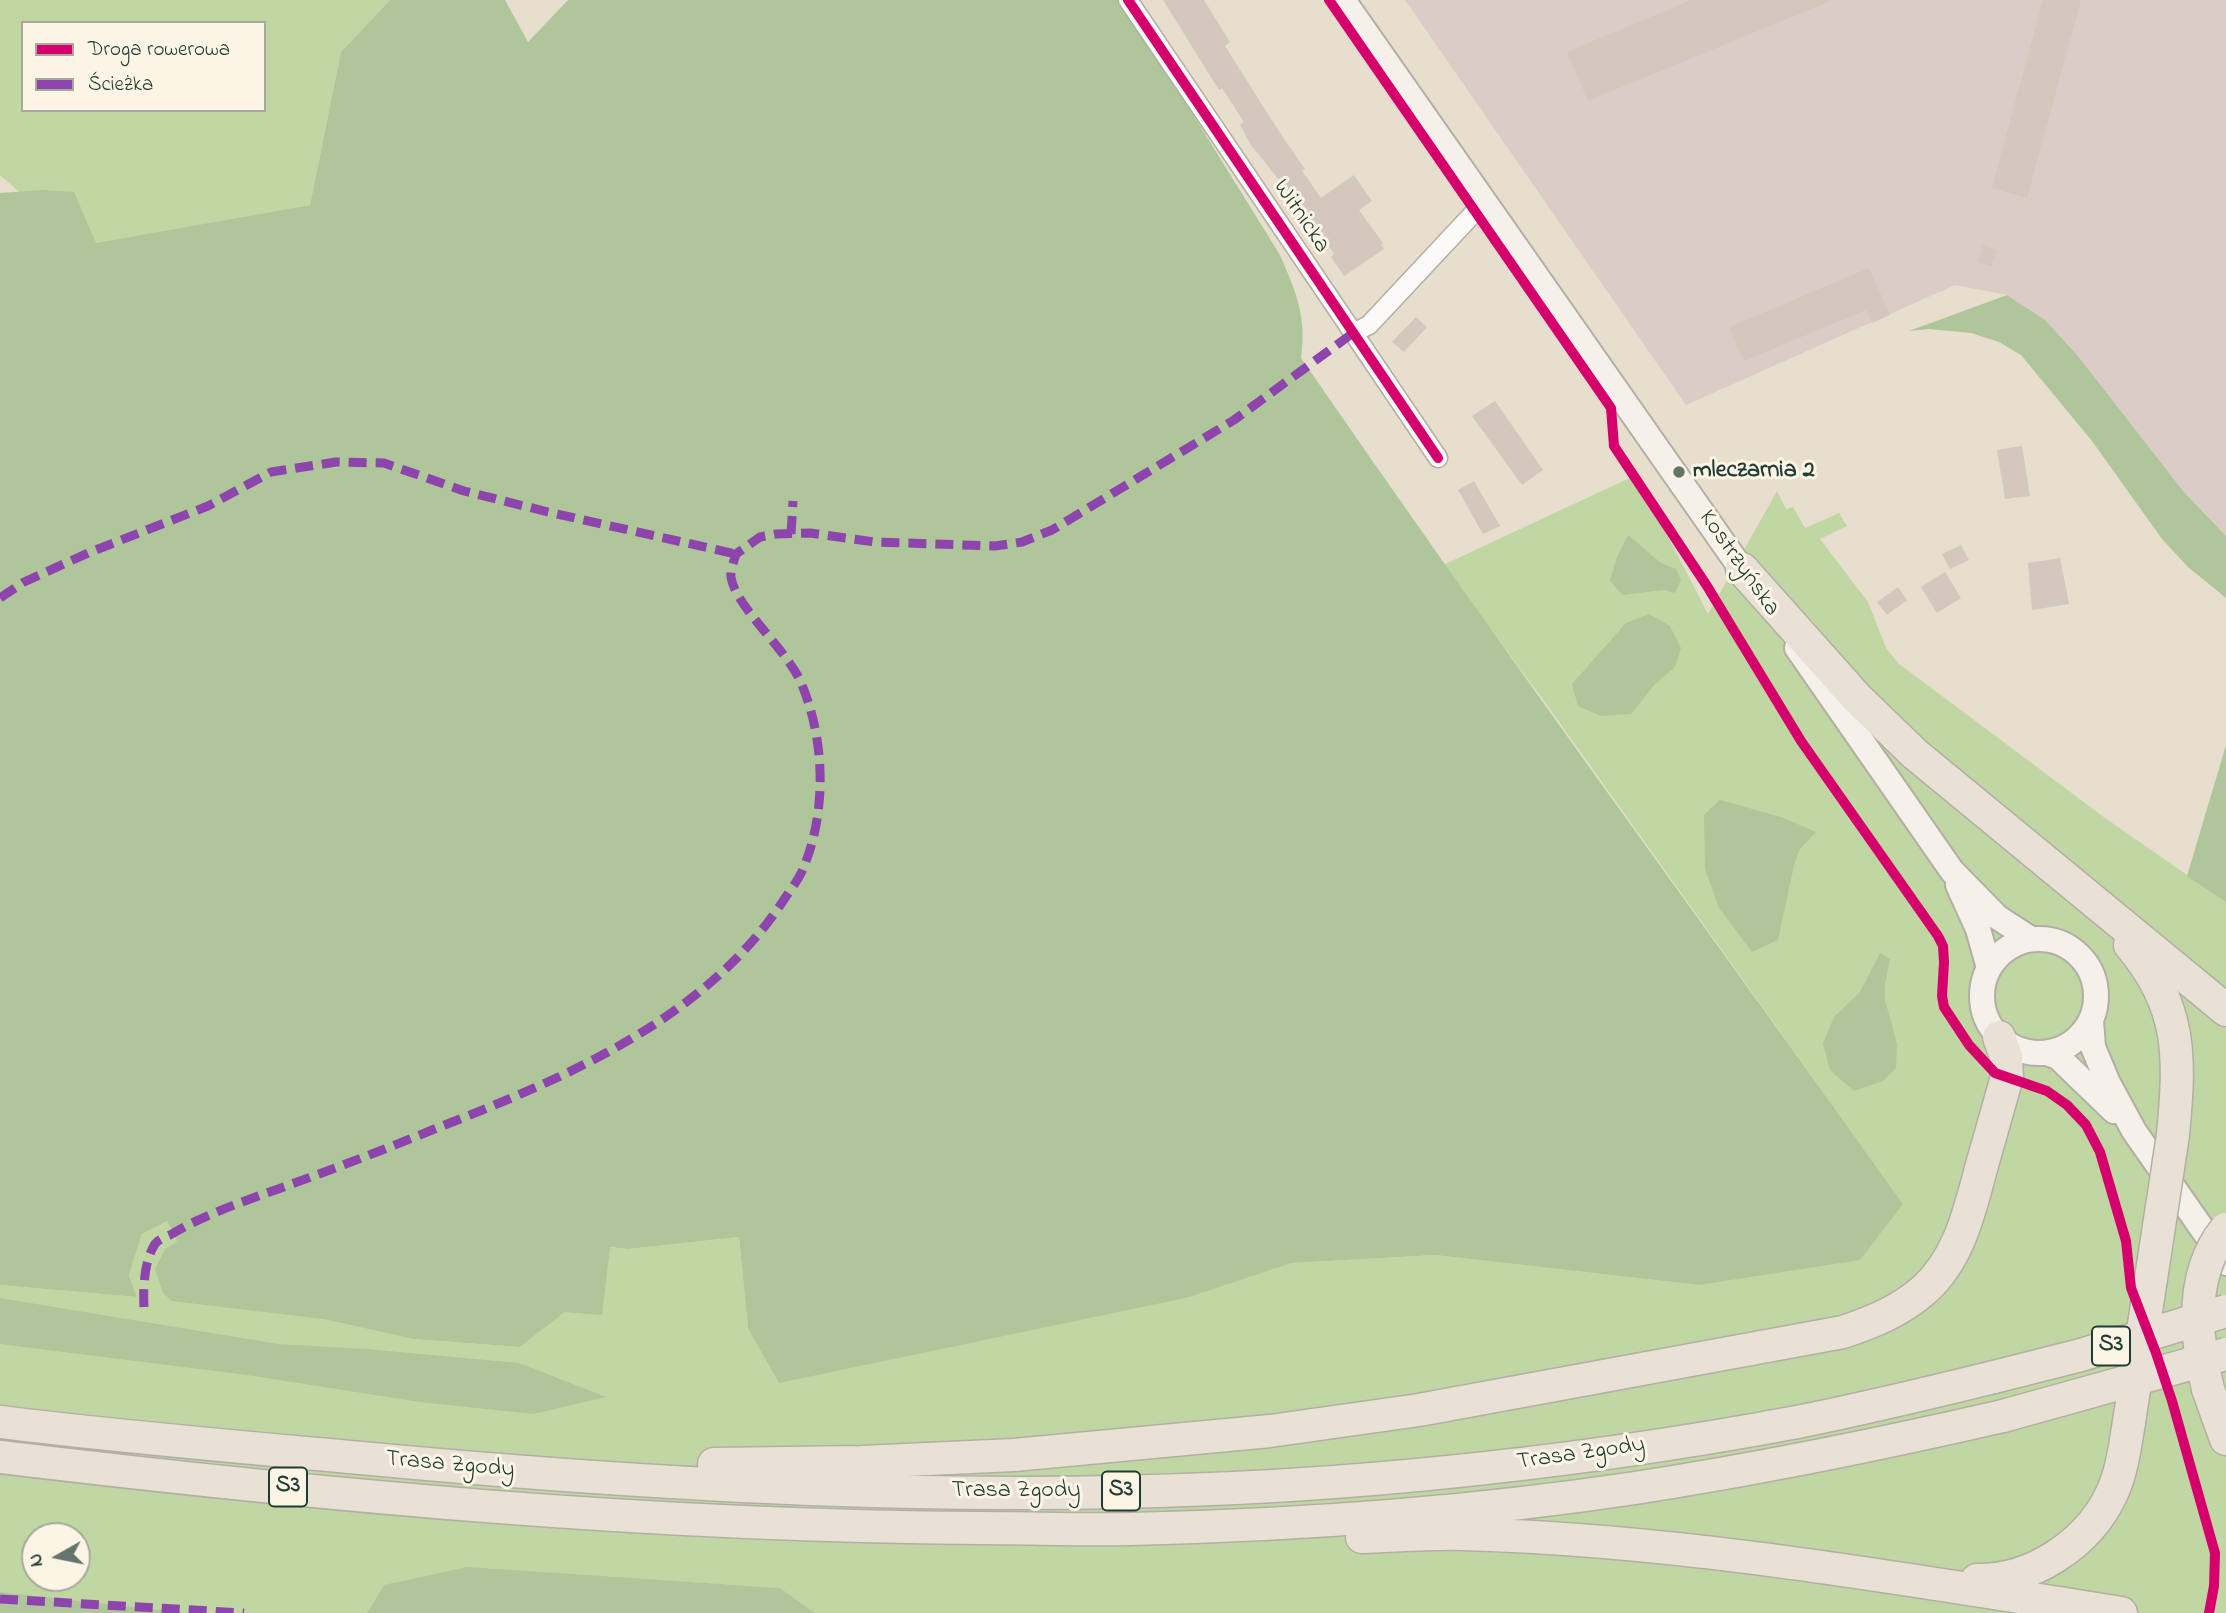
<!DOCTYPE html>
<meta charset="utf-8">
<style>
body{margin:0}
#map{position:relative;width:2226px;height:1613px;overflow:hidden;background:#e7decd;font-family:"Indie Flower",sans-serif}
canvas{display:block}
.legend{position:absolute;left:21px;top:21px;width:245px;height:91px;box-sizing:border-box;background:#fcf5e5;border:2px solid #a4ab9e;margin:0;padding:9px 12px;list-style:none;font-size:21px;color:#1f3d34}
.legend li{display:flex;align-items:center;gap:14px;height:35px}
.legend b{width:35px;border:2px solid #a4ab9e}
.north{position:absolute;left:21px;top:1522px;width:70px;height:70px;box-sizing:border-box;background:#fcf5e5;border:2px solid #a4ab9e;border-radius:50%;rotate:261deg;font-size:19px;font-weight:700;line-height:28px;text-align:center;color:#1f3d34}
.north::after{content:'';display:block;margin:auto;width:24px;height:32px;background:#65756a;clip-path:polygon(50% 0,100% 100%,50% 72%,0 100%)}
</style>
<div id="map">
<canvas width="2226" height="1613"></canvas>
<ul class="legend">
<li><b style="height:9px;background:#d6006c"></b>Droga rowerowa</li>
<li><b style="height:9px;background:#8e44ad"></b>Ścieżka</li>
</ul>
<div class="north">N</div>
</div>
<script>
const context = document.querySelector('canvas').getContext('2d');
context.lineJoin = 'round';
function paint(path, color) { context.fillStyle = color; context.fill(path, 'evenodd'); }
function stroke(path, color, width, dash) { context.strokeStyle = color; context.lineWidth = width; context.lineCap = dash ? 'butt' : 'round'; context.setLineDash(dash || []); context.stroke(path); }
function write(font, color, halo, rows, align = 'center') {
  context.font = font + ' "Indie Flower",sans-serif'; context.lineWidth = 6; context.setLineDash([]); context.textBaseline = 'middle'; context.strokeStyle = halo; context.fillStyle = color; for (const [text, x, y, turn = 0] of rows) {
    context.save(); context.translate(x, y); context.rotate((+turn || 0) * Math.PI / 180); context.textAlign = isNaN(turn) ? turn : align; if (halo) context.strokeText(text, 0, 0); context.fillText(text, 0, 0); context.restore();
  }
}
paint(new Path2D(`
 M1405,0H2226V536L2183,491L2045,320L2007,295L1955,285L1686,405Z`), '#dbccc7');
paint(new Path2D(`
 M0,0H390L341,52L310,205L81,246L0,175ZM23,23H264V110H23Z
 M1636,475L1708,614L1777,491L1786,509L1793,507L1805,528L1839,513L1847,526L1820,539L1868,602L1886,648L1898,663L2105,818L2226,902V1613H815L779,1588L652,1580L384,1585L367,1613H186L0,1593V1285L137,1297L129,1275L142,1234L167,1221L177,1242L323,1319L413,1339L520,1347L565,1312L610,1247L628,1249L739,1237L748,1328L1190,1297L1292,1263L1435,1255L1699,1285L1903,1204L1544,701L1443,565ZM35,1536H77V1578H35Z`), '#c0d7a3');
paint(new Path2D(`
 M390,0H505L528,42L568,0H1122L1280,255C1296,292 1307,317 1301,358C1497,643 1702,922 1903,1204L1860,1260L1699,1285L1435,1255L1292,1263L1190,1297L779,1383L748,1328L739,1237L628,1249L610,1247L602,1315L565,1312L520,1347L413,1339L323,1319L172,1301L163,1293L155,1269L165,1249L177,1242L167,1221L142,1234L129,1275L137,1297L0,1285V193L43,190L74,192L96,243L310,205L341,52Z
 M2007,295L2045,320L2077,355L2183,491L2226,536V598L2188,567L2162,539L2092,441L2021,355L1999,342L1971,333L1929,329L1909,331Z
 M1628,535L1661,563L1676,569L1681,580L1675,593L1664,590L1622,595L1610,580L1617,557Z
 M1649,614L1670,626L1681,648L1675,667L1655,684L1631,714L1601,716L1578,706L1572,684L1626,623Z
 M2226,745V902L2187,876Z
 M1720,800L1781,817L1816,832L1800,849L1795,861L1778,940L1752,952L1719,908L1705,869L1704,815Z
 M1880,953L1890,959L1885,983V1000L1897,1044L1896,1068L1883,1081L1854,1091L1830,1070L1823,1043L1834,1017L1860,992Z
 M0,1298L278,1344L366,1349L519,1363L606,1397L533,1414L420,1402L247,1375L0,1344Z
 M467,1567L780,1588L815,1613H367L384,1585Z
 M0,1592L187,1613H0Z`), '#aec699');
paint(new Path2D(`
 M1163,0H1204L1230,42L1225,46L1282,136L1305,169L1302,171L1321,198L1354,175L1372,201L1359,210L1383,243L1381,245L1384,249L1344,276L1331,257L1334,254L1304,211L1251,145L1240,125L1244,122L1222,88L1219,90Z
 M1691,0H1833L1588,101L1567,52Z
 M2043,0H2081L2027,198L1992,188Z
 M1983,245L1997,250L1992,266L1978,262Z
 M1869,268L1890,315L1872,323L1866,310L1744,361L1729,327Z
 M1416,317L1427,327L1404,352L1392,342Z
 M1495,401L1543,470L1522,485L1472,416Z
 M2022,446L2030,496L2005,499L1997,450Z
 M1474,481L1500,526L1483,534L1458,490Z
 M1961,545L1969,560L1950,569L1942,554Z
 M2060,558L2069,604L2032,610L2028,563Z
 M1945,572L1961,598L1937,613L1921,587Z
 M1898,587L1907,600L1887,615L1877,602Z`), '#d4c7bd');
const street = new Path2D(`
 M1128,0L1438,458
 M1353,333L1369,325L1484,202`);
const secondary = new Path2D(`
 M1343,0L1752,584
 M1797,648L1952,871L1997,917L2031,939
 M1958,885L1978,929L1989,968
 M1982 996a57 57 0 1 1 114 0a57 57 0 1 1-114 0Z
 M2091,1021L2093,1047L2108,1083L2134,1131L2226,1263
 M2047,1053L2058,1057L2114,1111`);
const highway = new Path2D(`
 M1742,569L1857,698L1915,754L2226,1010
 M2130,945C2183,1007 2180,1059 2173,1135
 M2208,1389L2226,1439
 M0,1422C120,1437 241,1447 361,1458C715,1491 1074,1509 1428,1474C1552,1462 1675,1445 1797,1422C1863,1409 1929,1393 1994,1377
 M0,1457C325,1496 652,1526 979,1528C1030,1528 1081,1530 1131,1529C1299,1525 1469,1513 1635,1488C1759,1469 1881,1444 2003,1416
 M714,1464L862,1462L1014,1455L1270,1431L1419,1410L1843,1332C1873,1322 1900,1311 1924,1290C1960,1258 1970,1209 1982,1165C1990,1136 1999,1106 2007,1077L2006,1057L1999,1037
 M1362,1537C1395,1536 1429,1533 1463,1534C1684,1540 1903,1579 2121,1613
 M1977,1580C2031,1581 2087,1545 2111,1495C2122,1473 2125,1446 2129,1422`);
stroke(street, '#b2afa4', 21);
stroke(secondary, '#b2afa4', 28);
stroke(highway, '#b2afa4', 35);
stroke(street, '#fbfaf8', 18);
stroke(secondary, '#f5f1ea', 24);
stroke(highway, '#eae1d6', 32);
const highwayBridge = new Path2D(`
 M1994,1377L2081,1355L2226,1311
 M2208,1389C2195,1337 2190,1273 2226,1229
 M2003,1416L2226,1354
 M2129,1422L2173,1135`);
stroke(highwayBridge, '#b2afa4', 35, []);
stroke(highwayBridge, '#eae1d6', 32);
stroke(new Path2D(`
 M791,534L793,501
 M0,598L24,582L88,553L208,506L271,472L336,462L384,463L464,491L548,512L736,554
 M144,1307C143,1288 144,1261 155,1244C158,1240 165,1237 170,1235C207,1213 248,1200 289,1185C339,1167 388,1148 437,1128C565,1078 707,1019 785,898C791,889 799,879 803,869C827,812 825,741 802,685C789,651 735,607 731,577C730,570 734,561 736,554L760,537L776,534L810,533L875,542L995,546L1022,542L1052,530L1234,420L1353,333
 M0,1599L244,1613`), '#8e44ad', 9, [18, 9]);
stroke(new Path2D(`
 M1128,0L1438,458
 M1329,0L1611,408L1614,446L1707,586L1801,741L1938,936L1943,946L1944,962L1942,996L1944,1007L1969,1045L1995,1073L2047,1091L2067,1105L2086,1125L2100,1152L2126,1241L2131,1288L2156,1353L2172,1401L2215,1553L2214,1586L2209,1613`), '#d6006c', 10);
for (const [x, y, r, color] of [
 [1679,472,7,"#65756a"]
]) { const dot = new Path2D(); dot.arc(x, y, r, 0, 2 * Math.PI); context.fillStyle = color; context.fill(dot); stroke(dot, '#fcf5e5', 2.5); }
for (const [x, y, w] of [
 [2111,1346,38],
 [288,1487,38],
 [1121,1491,38]
]) { const box = new Path2D(); box.roundRect(x - w / 2, y - 19.5, w, 39, 5); context.fillStyle = '#fcf5e5'; context.fill(box); stroke(box, '#1f3d34', 2); }
write('bold 23px', '#1f3d34', null, [
 ["S3",2111,1346],
 ["S3",288,1487],
 ["S3",1121,1491]
]);
write('24px', '#1f3d34', '#fcf5e5', [
 ["Witnicka",1300,217,56],
 ["Kostrzyńska",1738,564,55],
 ["Trasa Zgody",1581,1455,-8],
 ["Trasa Zgody",450,1466,5],
 ["Trasa Zgody",1016,1492]
]);
write('bold 24px', '#1f3d34', '#fcf5e5', [
 ["mleczarnia 2",1693,472]
], 'left');
</script>
